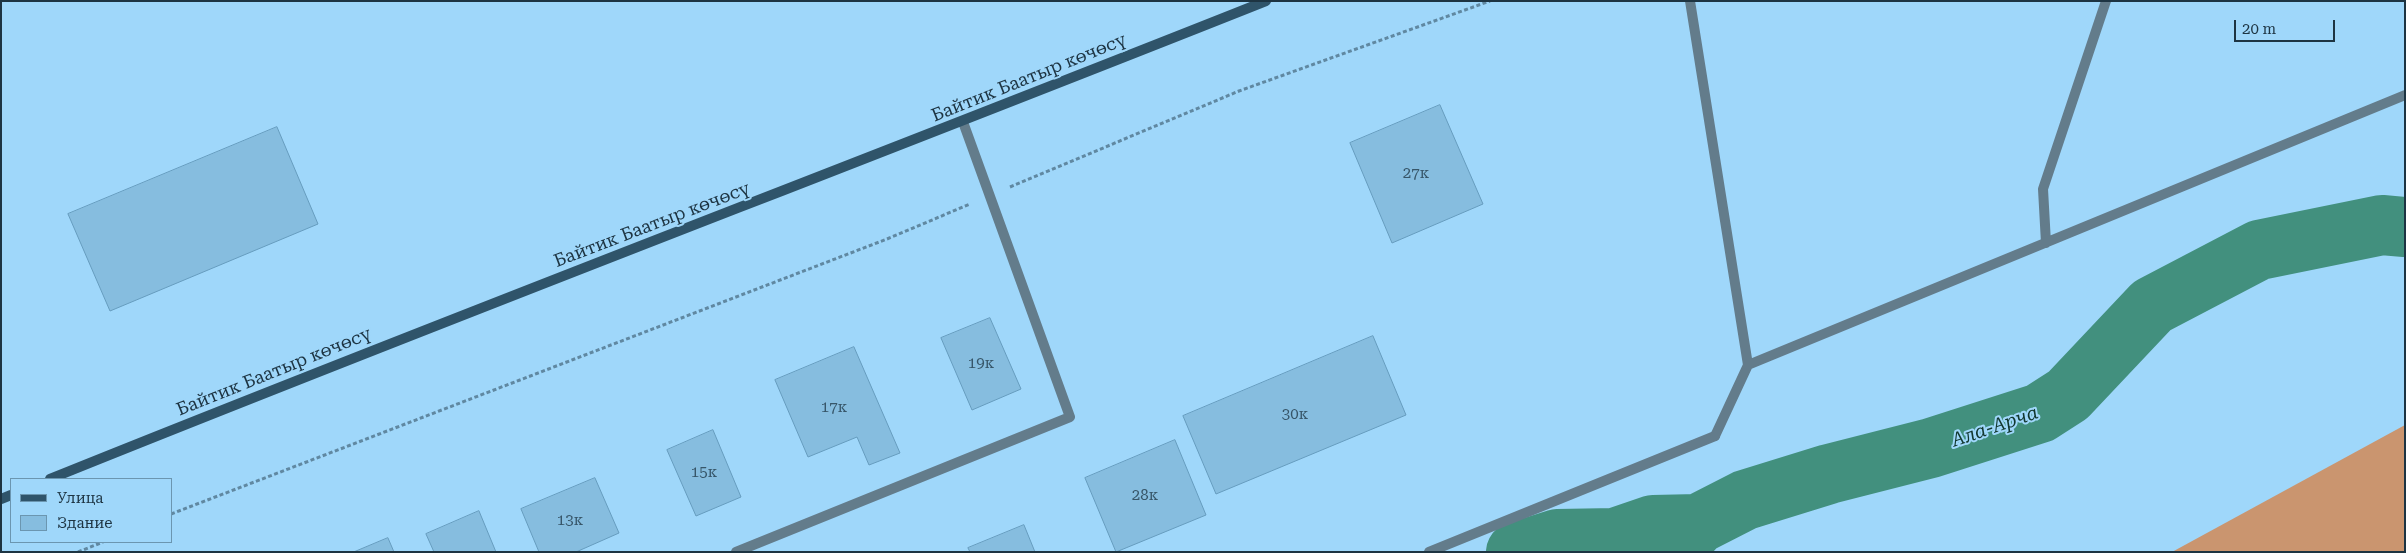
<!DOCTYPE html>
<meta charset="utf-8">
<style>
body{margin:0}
#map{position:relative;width:2406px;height:553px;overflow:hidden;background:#9fd7fa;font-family:"Roboto Serif",serif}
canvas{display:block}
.frame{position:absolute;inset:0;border:2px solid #1d3442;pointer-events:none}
.legend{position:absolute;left:10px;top:478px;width:162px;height:65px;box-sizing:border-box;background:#9fd7fa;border:1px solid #6b96b0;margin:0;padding:6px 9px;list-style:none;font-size:15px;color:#1d3442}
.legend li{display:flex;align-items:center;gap:10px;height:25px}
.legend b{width:25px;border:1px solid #6b96b0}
.scale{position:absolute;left:2234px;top:20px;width:101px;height:22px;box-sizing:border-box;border:2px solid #1d3442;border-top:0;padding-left:6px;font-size:15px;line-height:18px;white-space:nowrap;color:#1d3442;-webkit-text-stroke:4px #9fd7fa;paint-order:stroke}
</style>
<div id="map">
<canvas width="2406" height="553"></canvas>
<div class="frame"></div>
<ul class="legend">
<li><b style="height:6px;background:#2f546a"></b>Улица</li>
<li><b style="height:14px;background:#86bddf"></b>Здание</li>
</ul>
<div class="scale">20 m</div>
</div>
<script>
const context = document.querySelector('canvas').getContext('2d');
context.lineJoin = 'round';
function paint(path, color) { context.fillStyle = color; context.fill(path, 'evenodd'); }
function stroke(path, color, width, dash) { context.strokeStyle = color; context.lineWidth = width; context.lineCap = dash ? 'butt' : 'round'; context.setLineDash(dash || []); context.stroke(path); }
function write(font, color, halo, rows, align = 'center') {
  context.font = font + ' "Roboto Serif",serif'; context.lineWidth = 4; context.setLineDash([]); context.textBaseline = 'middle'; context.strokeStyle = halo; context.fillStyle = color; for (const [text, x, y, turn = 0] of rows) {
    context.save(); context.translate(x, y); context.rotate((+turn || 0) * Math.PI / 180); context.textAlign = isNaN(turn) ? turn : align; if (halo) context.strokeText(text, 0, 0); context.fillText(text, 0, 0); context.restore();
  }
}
paint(new Path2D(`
 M2405,425V552H2172Z`), '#ca956f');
stroke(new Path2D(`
 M1601,552L1615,538`), '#42907e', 10);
stroke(new Path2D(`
 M1516,552L1557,539L1615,538L1653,525L1698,524
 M1672,552L1698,524L1745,500L1829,474L1931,448L2040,413L2068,395L2152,306L2259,250L2382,225L2405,227`), '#42907e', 60);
const building = new Path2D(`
 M1440,105L1483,204L1392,243L1350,143Z
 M277,127L318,224L110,311L68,214Z
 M990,318L1021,389L972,410L941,338Z
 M1373,336L1406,415L1216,494L1183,416Z
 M854,347L900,453L869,465L857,437L808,457L775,380Z
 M713,430L741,497L696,516L667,450Z
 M1175,440L1206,515L1116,552L1085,478Z
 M595,478L619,533L576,552H539L521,509Z
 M479,511L496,552H434L426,534Z
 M1024,525L1035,552H970L968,548Z
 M388,538L394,552H354Z`);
paint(building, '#86bddf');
stroke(building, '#669cbe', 1);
stroke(new Path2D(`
 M1010,187L1239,91L1490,1
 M171,514L887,239L970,204
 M78,552L103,542`), '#6088a1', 3, [4, 2.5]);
stroke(new Path2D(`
 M1429,552L1715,436`), '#637c8b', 10);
stroke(new Path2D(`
 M1690,1L1748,365L1715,436
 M2046,243L2043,189L2106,1
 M1748,365L2405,95
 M736,552L1070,417L963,122`), '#637c8b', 10);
stroke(new Path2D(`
 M50,479C454,316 861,162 1266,1
 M1,499L11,495`), '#2f546a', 10);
write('15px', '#375669', null, [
 ["27к",1416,174],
 ["19к",981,364],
 ["17к",834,408],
 ["30к",1295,415],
 ["15к",704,473],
 ["28к",1145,496],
 ["13к",570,521]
]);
write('18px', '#1d3442', '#9fd7fa', [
 ["Байтик Баатыр көчөсү",1029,78,-22],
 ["Байтик Баатыр көчөсү",652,225,-21],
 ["Байтик Баатыр көчөсү",274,372,-22]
]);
write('italic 19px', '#12372f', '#9fd7fa', [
 ["Ала-Арча",1995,427,-19]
]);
</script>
